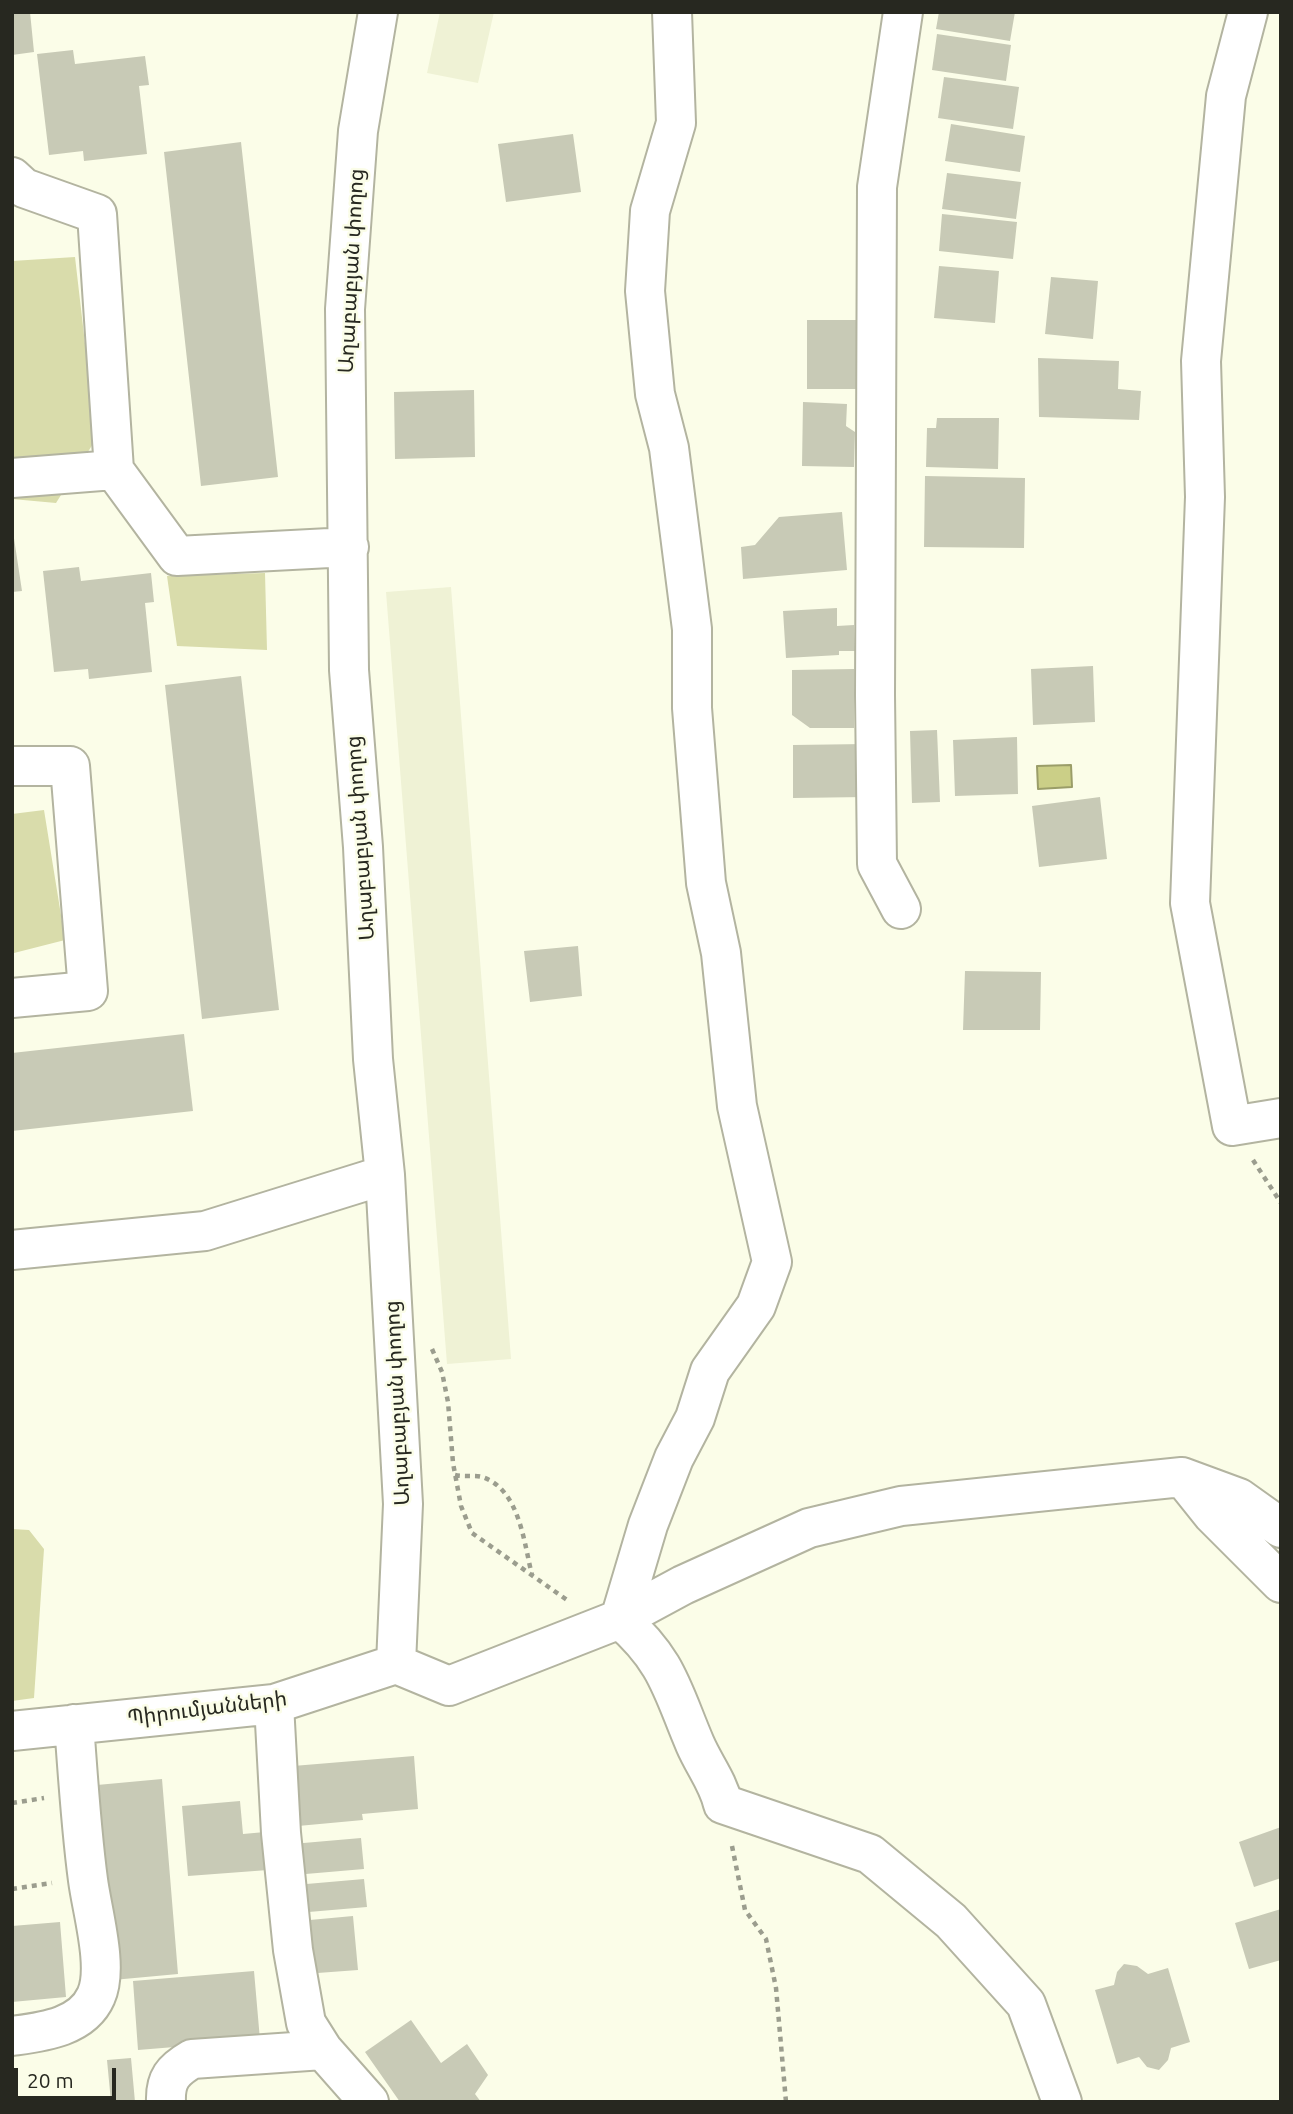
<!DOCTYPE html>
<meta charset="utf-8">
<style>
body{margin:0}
#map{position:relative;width:1293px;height:2114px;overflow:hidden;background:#fbfde8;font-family:Ubuntu,sans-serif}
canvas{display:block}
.frame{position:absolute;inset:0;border:14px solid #272820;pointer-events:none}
.scale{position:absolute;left:14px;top:2068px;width:102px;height:32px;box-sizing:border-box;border:4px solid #272820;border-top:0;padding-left:9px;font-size:21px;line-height:24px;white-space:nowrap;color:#272820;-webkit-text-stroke:5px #fbfde8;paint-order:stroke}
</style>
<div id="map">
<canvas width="1293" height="2114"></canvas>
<div class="frame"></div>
<div class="scale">20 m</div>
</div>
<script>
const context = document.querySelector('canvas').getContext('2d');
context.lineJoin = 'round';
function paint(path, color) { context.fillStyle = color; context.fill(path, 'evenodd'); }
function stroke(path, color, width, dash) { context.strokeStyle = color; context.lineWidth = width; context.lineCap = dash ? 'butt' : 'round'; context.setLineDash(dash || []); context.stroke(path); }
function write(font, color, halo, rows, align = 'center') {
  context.font = font + ' Ubuntu,"Noto Sans Armenian",sans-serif'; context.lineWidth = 5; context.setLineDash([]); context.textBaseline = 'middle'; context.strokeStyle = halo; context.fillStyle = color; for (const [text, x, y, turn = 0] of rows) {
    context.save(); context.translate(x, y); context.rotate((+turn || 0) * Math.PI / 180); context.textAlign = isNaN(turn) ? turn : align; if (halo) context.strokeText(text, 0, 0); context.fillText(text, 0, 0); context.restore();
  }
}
paint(new Path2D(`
 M440,12H494L478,83L427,73Z
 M451,587L511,1359L447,1364L386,592Z`), '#eff2d5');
paint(new Path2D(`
 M75,257L96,439L56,503L12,499V261Z
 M265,573L267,650L177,646L167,576Z
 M44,810L65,940L14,953L12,814Z
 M12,1529L29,1530L44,1549L34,1698L12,1701Z`), '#d9dcab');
const water = new Path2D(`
 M1071,765L1072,787L1038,789L1037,766Z`);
paint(water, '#cbcf87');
stroke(water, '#9a9d68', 2);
paint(new Path2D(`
 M12,12H30L34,52L12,55Z
 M939,12H1015L1010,41L936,29Z
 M937,34L1011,45L1006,81L932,70Z
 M73,50L75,64L145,56L149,85L139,86L147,154L84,161L83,151L49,155L37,54Z
 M944,77L1019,87L1013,129L938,118Z
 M951,124L1025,136L1020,172L945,161Z
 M573,134L581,192L506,202L498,144Z
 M241,142L278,477L201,486L164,152Z
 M947,173L1021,182L1016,219L942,209Z
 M942,214L1017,222L1013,259L939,251Z
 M939,266L999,271L995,323L934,318Z
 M1051,277L1098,281L1093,339L1045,334Z
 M807,320H857L856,389H807Z
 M1038,358L1119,361L1118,389L1141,391L1139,420L1039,417Z
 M474,390L475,457L395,459L394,392Z
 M803,402L847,404L846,426L855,432L854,467L802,466Z
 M937,418H999L998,469L926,467L927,428H936Z
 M925,476L1025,478L1024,548L924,547Z
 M842,512L847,570L743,579L741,547L755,545L779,517Z
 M12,525L22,591L12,592Z
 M79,567L81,581L151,573L154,602L145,603L152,672L89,679L88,669L54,672L43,571Z
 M837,608V626L854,625L855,651H839V655L786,658L783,611Z
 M1093,666L1095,722L1033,725L1031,669Z
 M854,669V728H810L792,715V670Z
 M241,676L279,1010L202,1019L165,685Z
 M937,730L940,802L912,803L910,731Z
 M1017,737L1018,794L955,796L953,740Z
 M865,744V797L793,798V745Z
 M1100,797L1107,859L1039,867L1032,806Z
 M578,946L582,996L530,1002L524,951Z
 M965,971L1041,972L1040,1030H963Z
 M184,1034L193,1111L12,1131V1053Z
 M414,1756L418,1809L362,1814L363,1820L298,1826L293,1766Z
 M162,1779L178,1974L113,1980L97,1785Z
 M240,1801L243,1834L265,1832L268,1870L188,1876L182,1806Z
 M1281,1827V1878L1254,1887L1239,1842Z
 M361,1838L364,1869L294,1875L292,1844Z
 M364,1879L367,1907L297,1913L295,1885Z
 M1281,1909V1960L1249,1969L1235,1923Z
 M353,1916L358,1970L304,1974L299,1921Z
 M60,1922L66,1997L12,2002V1926Z
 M1124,1964L1137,1966L1148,1974L1168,1968L1190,2042L1171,2048L1168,2060L1159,2070L1147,2067L1139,2057L1117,2064L1095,1990L1114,1985L1117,1972Z
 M254,1971L260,2040L138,2050L133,1981Z
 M411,2020L441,2063L467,2044L488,2075L475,2094L481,2102H400L365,2052Z
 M131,2058L135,2102H111L107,2060Z`), '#c8cab6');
const minor = new Path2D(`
 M378,12L358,131L345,309L349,670L363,847L373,1059L385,1175L403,1504L396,1664
 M672,12L676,123L650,211L645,291L655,394L669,448L692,629V708L706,883L721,953L737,1106L772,1262L756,1306L710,1371L695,1418L674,1458L648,1525L620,1619C668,1661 672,1690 695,1744C704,1765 718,1782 723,1804L870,1854L951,1921L1026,2004L1062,2102
 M1248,12L1226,96L1201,361L1205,497L1190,903L1232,1126L1281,1118
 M12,177L24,188L97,214L114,470L177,556L349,547
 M12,478L114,470
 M12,766H70L88,991L12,998
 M901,909L877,864L875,695L877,187L903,12
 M12,1250L205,1231L385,1175
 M1184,1479L1212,1514L1281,1583
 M396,1664L449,1686L620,1619L683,1585L809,1528L901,1506L1182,1477L1239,1498L1281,1528
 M274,1704L281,1833L293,1950L306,2023L323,2050L369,2102
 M12,1731L274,1704L396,1664
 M12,2036C41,2032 82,2028 96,1996C109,1968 92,1911 88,1880C81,1828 78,1776 74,1724
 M166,2102C165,2079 173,2070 192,2059L323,2050`);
stroke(minor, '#b3b4a0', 42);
stroke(new Path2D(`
 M1253,1160L1281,1203
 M432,1349L442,1372L448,1402L453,1463L461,1506L472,1533L567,1600
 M455,1475C463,1477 475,1475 482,1477C520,1489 524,1544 532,1575
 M12,1803L44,1798
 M732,1846L745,1910L766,1939L776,1988L786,2102
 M12,1889L52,1883`), '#9b9d8e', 4.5, [5, 5]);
stroke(minor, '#fff', 38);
write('21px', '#272820', '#fbfde8', [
 ["Աղաբաբյան փողոց",351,271,-87],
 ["Աղաբաբյան փողոց",360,838,-94],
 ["Աղաբաբյան փողոց",397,1403,-93],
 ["Պիրումյանների",207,1708,-7]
]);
</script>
